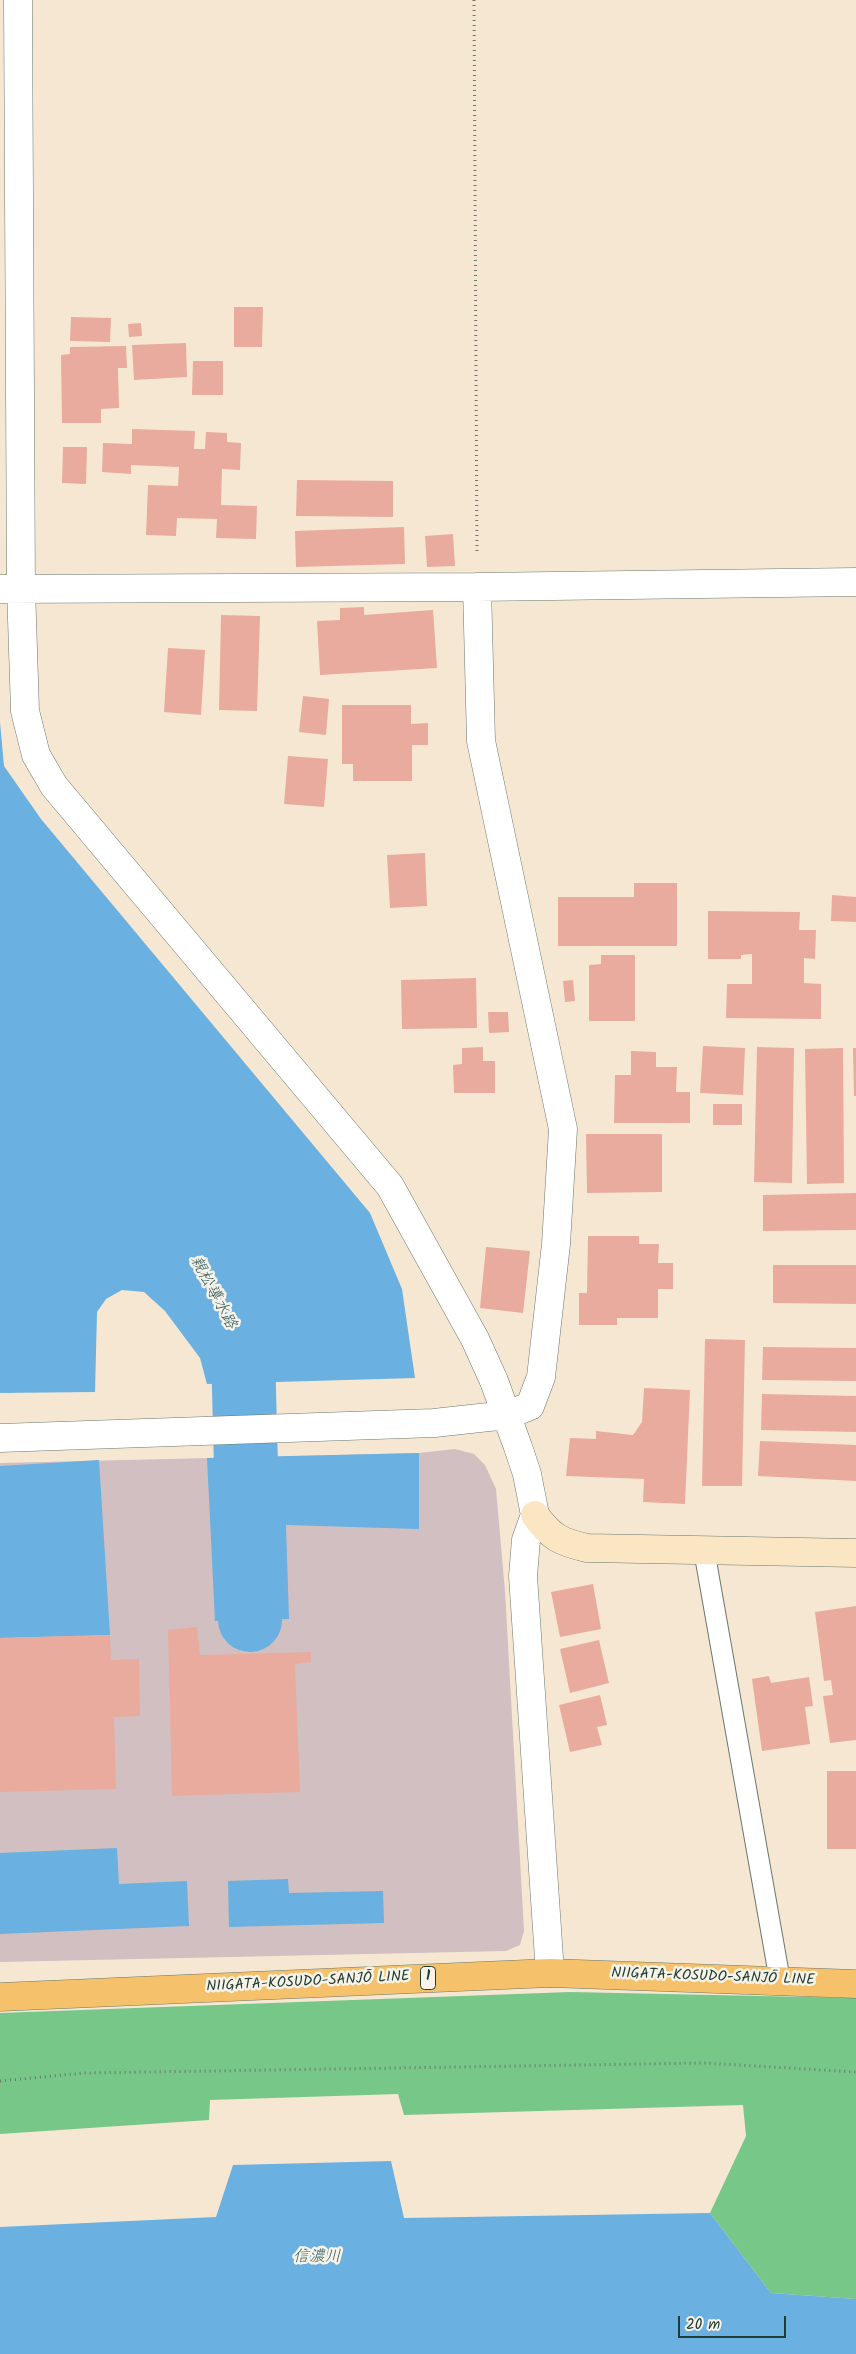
<!DOCTYPE html>
<meta charset="utf-8">
<style>
body{margin:0}
#map{position:relative;width:856px;height:2354px;overflow:hidden;background:#f6e7d3;font-family:Kalam,sans-serif}
canvas{display:block}
.scale{position:absolute;left:678px;top:2316px;width:108px;height:22px;box-sizing:border-box;border:2px solid #1f3d34;border-top:0;padding-left:6px;font-size:15px;line-height:18px;white-space:nowrap;color:#1f3d34;-webkit-text-stroke:4px #f7f3e8;paint-order:stroke}
</style>
<div id="map">
<canvas width="856" height="2354"></canvas>
<div class="scale">20 m</div>
</div>
<script>
const context = document.querySelector('canvas').getContext('2d');
context.lineJoin = 'round';
function paint(path, color) { context.fillStyle = color; context.fill(path, 'evenodd'); }
function stroke(path, color, width, dash) { context.strokeStyle = color; context.lineWidth = width; context.lineCap = dash ? 'butt' : 'round'; context.setLineDash(dash || []); context.stroke(path); }
function write(font, color, halo, rows, align = 'center') {
  context.font = font + ' Kalam,"Klee One",sans-serif'; context.lineWidth = 5; context.setLineDash([]); context.textBaseline = 'middle'; context.strokeStyle = halo; context.fillStyle = color; for (const [text, x, y, turn = 0] of rows) {
    context.save(); context.translate(x, y); context.rotate((+turn || 0) * Math.PI / 180); context.textAlign = isNaN(turn) ? turn : align; if (halo) context.strokeText(text, 0, 0); context.fillText(text, 0, 0); context.restore();
  }
}
paint(new Path2D(`
 M455,1449L474,1454L485,1465L496,1489L505,1591L524,1931L520,1945L506,1951L0,1962V1463L419,1453Z`), '#d2bfc1');
paint(new Path2D(`
 M570,1992L856,1998V2299L771,2293L710,2213L746,2136L743,2105L404,2115L398,2094L210,2100L209,2120L0,2134V2013Z`), '#77c789');
paint(new Path2D(`
 M0,722L4,766L41,819L370,1213L402,1289L415,1378L207,1384L200,1358L165,1311L144,1292L122,1290L106,1299L97,1312L95,1392L0,1393Z
 M419,1453V1529L286,1525L289,1619L215,1621L207,1458Z
 M99,1460L110,1635L0,1638V1466Z
 M117,1848L119,1884L187,1881L189,1926L0,1934V1853Z
 M288,1879L289,1893L383,1891L384,1923L229,1927L228,1881Z
 M391,2161L404,2218L710,2213L771,2293L856,2299V2354H0V2227L216,2217L233,2165Z`), '#6ab0e0');
stroke(new Path2D(`
 M217,1302L243,1351L250,1620`), '#6ab0e0', 64);
paint(new Path2D(`
 M234,307H263L262,347H234Z
 M71,317L111,318L110,342L70,341Z
 M141,323L142,336L129,337L128,324Z
 M186,343L187,377L134,380L132,345Z
 M126,346L127,368H118L119,408L101,409V423H62L61,355L70,354V347Z
 M193,361H223V395H192Z
 M132,429L195,431L194,449H205L206,432L227,433V442L241,443L240,470L222,469L221,505L257,506L256,539L216,538L217,519L177,518L176,536L146,535L148,485L178,486L179,467L131,465V474L102,472L103,443L132,444Z
 M63,447H87L86,484L62,483Z
 M297,480L393,481V517L296,516Z
 M404,527L405,564L296,567L295,531Z
 M453,534L455,566L427,567L425,536Z
 M364,607V615L433,610L437,668L320,675L317,621L340,620V608Z
 M221,615L260,616L257,711L219,710Z
 M168,648L205,650L201,715L164,712Z
 M303,696L329,699L326,735L299,732Z
 M342,705H411V724L428,723V745H412V781H353V764H342Z
 M288,756L328,759L324,807L284,804Z
 M425,853L427,906L390,908L387,855Z
 M634,883H677V946H558V897H634Z
 M832,895L856,897V922L831,921Z
 M708,911L800,912L799,930H816L815,959L804,958V983L821,984V1019L726,1018L727,984H752V954L741,955V959H708Z
 M601,955H635V1021H589V965L601,964Z
 M476,978L477,1028L402,1029L401,980Z
 M573,980L575,1001L565,1002L563,981Z
 M488,1012H508L509,1032L489,1033Z
 M703,1046L745,1048L743,1095L700,1093Z
 M483,1047V1061H495V1093H454L453,1065L462,1064V1048Z
 M757,1047L794,1048L792,1183L754,1182Z
 M843,1048L844,1183L807,1184L805,1049Z
 M853,1048H856V1096H854Z
 M631,1051L656,1052V1067H677L676,1092H690V1123H614L615,1075H631Z
 M713,1104H742V1125H713Z
 M586,1134H662V1192L587,1193Z
 M856,1193V1230L763,1231V1195Z
 M588,1236H639V1244H659L658,1263H673V1289H658V1318H617V1325H579V1293H587Z
 M486,1247L530,1251L523,1313L480,1308Z
 M773,1265H856V1304L773,1303Z
 M705,1339L745,1340L742,1486H702Z
 M763,1347L856,1348V1381L762,1380Z
 M644,1388L690,1390L685,1504L643,1502L644,1479L566,1476L570,1438L596,1439V1431L633,1435L642,1422Z
 M762,1394L856,1396V1432L761,1430Z
 M760,1441L856,1445V1481L758,1476Z
 M593,1584L601,1629L560,1637L551,1592Z
 M856,1606V1740L830,1743L823,1696L833,1695L831,1680L824,1681L815,1612Z
 M197,1627L200,1655L311,1652V1662L295,1664L300,1792L172,1796L168,1630Z
 M110,1635L111,1660L139,1659L140,1716L114,1717L116,1789L0,1792V1638Z
 M599,1640L609,1683L570,1693L560,1649Z
 M769,1676L771,1683L809,1677L813,1706L805,1707L810,1744L762,1751L752,1679Z
 M600,1695L607,1725L597,1727L602,1745L570,1752L559,1705Z
 M827,1771H856V1849H827Z`), '#e9ab9e');
const lane = new Path2D(`
 M704,1550L780,1981`);
const street = new Path2D(`
 M18,0L21,588L25,711L36,755L54,786L390,1186L475,1339L494,1381L518,1447L527,1474L535,1515L526,1540L523,1576L550,1973
 M0,589L477,587L856,582
 M0,1438L434,1423L507,1415L530,1406L541,1377L556,1244L563,1129L481,741L477,587`);
const secondary = new Path2D(`
 M535,1515C551,1537 560,1542 587,1548L856,1553`);
const primary = new Path2D(`
 M0,1997L550,1973L856,1984`);
stroke(lane, '#6a786c', 22);
stroke(street, '#6a786c', 29);
stroke(secondary, '#6a786c', 29);
stroke(primary, '#6a786c', 29);
stroke(new Path2D(`
 M474,0L477,554
 M0,2081L84,2073L704,2063L856,2072`), '#6a786c', 3, [1, 4]);
stroke(lane, '#fff', 20);
stroke(street, '#fff', 28);
stroke(secondary, '#fbe6c4', 28);
stroke(primary, '#f5c16b', 28);
for (const [x, y, w] of [
 [428,1978,15]
]) { const box = new Path2D(); box.roundRect(x - w / 2, y - 11.5, w, 23, 4); context.fillStyle = '#f7f3e8'; context.fill(box); stroke(box, '#1f3d34', 1); }
write('bold 14px', '#1f3d34', null, [
 ["1",428,1978]
]);
write('15px', '#1f3d34', '#f7f3e8', [
 ["NIIGATA-KOSUDO-SANJŌ LINE",713,1978,2],
 ["NIIGATA-KOSUDO-SANJŌ LINE",308,1983,-3]
]);
write('italic 16px', '#325a5f', '#f7f3e8', [
 ["親松導水路",212,1293,62],
 ["信濃川",317,2258]
]);
</script>
